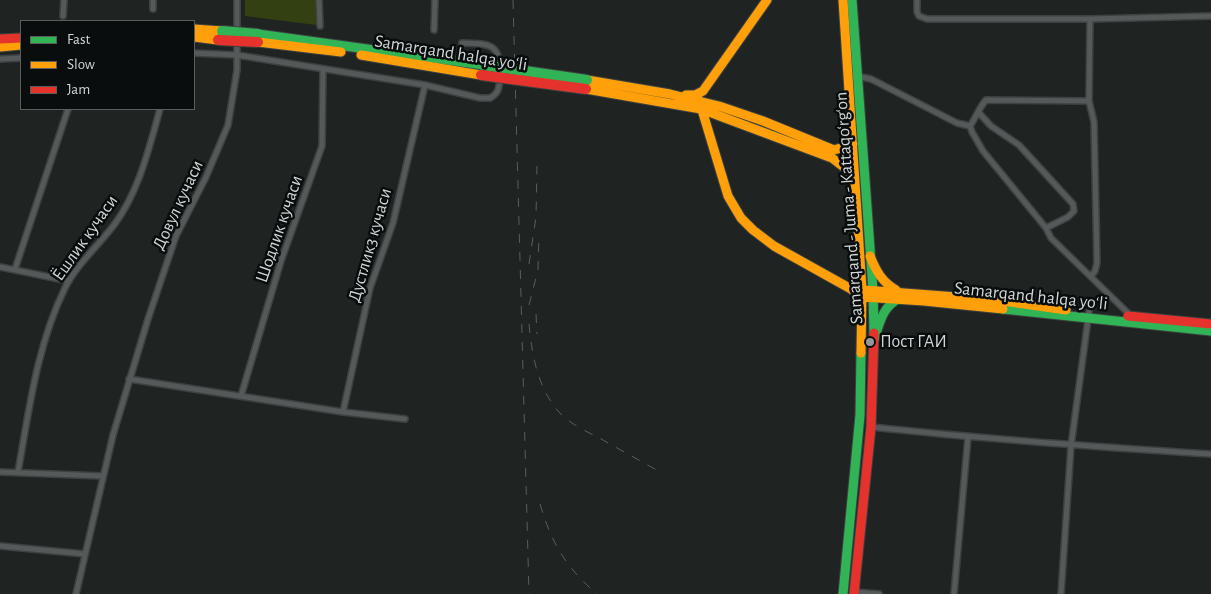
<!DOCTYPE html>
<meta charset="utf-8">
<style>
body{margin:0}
#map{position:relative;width:1211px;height:594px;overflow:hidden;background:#1f2423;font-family:"Alegreya Sans",sans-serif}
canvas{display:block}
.legend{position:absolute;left:20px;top:20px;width:175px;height:90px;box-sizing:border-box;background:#0a0d0d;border:1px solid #5a5e5d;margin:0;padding:6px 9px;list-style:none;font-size:15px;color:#d2d7d6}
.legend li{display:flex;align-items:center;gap:10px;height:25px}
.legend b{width:25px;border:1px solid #5a5e5d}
</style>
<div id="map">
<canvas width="1211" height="594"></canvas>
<ul class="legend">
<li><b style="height:6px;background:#30b455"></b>Fast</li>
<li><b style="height:6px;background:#ff9f0a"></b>Slow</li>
<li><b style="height:6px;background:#e5322d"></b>Jam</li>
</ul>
</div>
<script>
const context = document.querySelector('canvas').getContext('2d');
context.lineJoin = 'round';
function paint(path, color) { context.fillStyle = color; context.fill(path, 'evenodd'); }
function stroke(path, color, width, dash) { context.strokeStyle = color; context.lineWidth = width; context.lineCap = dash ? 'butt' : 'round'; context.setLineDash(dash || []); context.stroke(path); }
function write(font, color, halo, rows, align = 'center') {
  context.font = font + ' "Alegreya Sans",sans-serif'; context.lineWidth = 5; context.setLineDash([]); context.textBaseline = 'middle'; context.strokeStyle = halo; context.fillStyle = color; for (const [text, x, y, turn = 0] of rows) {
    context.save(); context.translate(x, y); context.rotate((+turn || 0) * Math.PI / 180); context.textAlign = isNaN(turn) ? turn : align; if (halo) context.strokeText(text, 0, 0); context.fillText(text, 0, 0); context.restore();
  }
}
paint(new Path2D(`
 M245,0H318L316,25L245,16Z`), '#324012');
const street = new Path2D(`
 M319,0L320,26
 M917,0V12L919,16L927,19H1090L1211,16
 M153,9V0
 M63,16L64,0
 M1090,19L1089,101L1094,122L1097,263L1095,271L1091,276
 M434,30L435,0
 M237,32V0
 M462,43C484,44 500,41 500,69
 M194,53L237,55L425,85L480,98H490C499,93 499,88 500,78
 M0,59L21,58
 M857,76L871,79L957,123L970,126C976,117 979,108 986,100L1089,101
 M979,113L991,126L1019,145L1073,204L1074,211L1068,217L1046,228
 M970,126L972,132L983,151L1046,228L1051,238L1130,315
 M0,267L69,281
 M15,269L68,109
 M129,379L343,412L405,419
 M241,396L281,261L322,146L323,69
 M343,412L370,288L393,223L425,85
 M871,427C984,439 1097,447 1211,454
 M0,472L103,476
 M18,472C29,410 37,345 65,288C77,264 98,246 114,225C139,192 149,148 160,109
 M0,546L85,554
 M854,592L879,594
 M76,594L113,435L148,319L176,236L206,177L228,125L237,70V40
 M954,594L968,437
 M1061,594L1071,446L1089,312`);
const fast = new Path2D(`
 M852,0L873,290L874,333
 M258,34L483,65
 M1003,309L1211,331
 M873,343C879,326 881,308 898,299
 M843,594L860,415L861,353`);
const slow = new Path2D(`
 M843,0L862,289L861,353
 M194,29L222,31
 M194,37L218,40
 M258,42L341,52
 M0,47L21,45
 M361,55L481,75
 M587,80L670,94L719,106L763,121L834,150L853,144
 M586,89L701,109L832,158L845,168L855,181
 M686,95H695L703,91L767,0
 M699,100L728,196L741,218L753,230L774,246L851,289L862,297L924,301L1003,309
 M870,256C876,271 882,282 896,290
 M851,289L996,300L1066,310`);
const jam = new Path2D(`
 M0,39L21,38
 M1128,316L1211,324
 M854,594L871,427L874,333`);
stroke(street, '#3d4140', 8);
stroke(fast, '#3d4140', 11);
stroke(slow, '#3d4140', 11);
stroke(jam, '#3d4140', 11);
stroke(street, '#565959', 5);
stroke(fast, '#30b455', 9);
stroke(slow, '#ff9f0a', 9);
stroke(jam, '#e5322d', 9);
stroke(new Path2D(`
 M513,0L529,594
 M529,264L536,217L537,166
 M529,305L538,270L539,234
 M536,314L537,334
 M529,324C532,355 537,386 558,411C569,424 588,432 603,440C622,451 641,461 660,472
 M540,504C551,542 566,568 597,594`), '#5a5e5d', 1, [9, 9]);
const fastBridge = new Path2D(`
 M222,31L258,34
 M483,65L587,80`);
const jamBridge = new Path2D(`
 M218,40L258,42
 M481,75L586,89`);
stroke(fastBridge, '#3d4140', 12, []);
stroke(jamBridge, '#3d4140', 12, []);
stroke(fastBridge, '#30b455', 10);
stroke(jamBridge, '#e5322d', 10);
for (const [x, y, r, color] of [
 [870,342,5,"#939897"]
]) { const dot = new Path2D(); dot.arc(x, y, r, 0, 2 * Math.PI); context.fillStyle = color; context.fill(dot); stroke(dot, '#0a0d0d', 2); }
write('18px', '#d2d7d6', '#0a0d0d', [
 ["Samarqand halqa yoʻli",451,53,9],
 ["Довул кучаси",178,205,-65],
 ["Samarqand - Juma - Kattaqo‘rg‘on",849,208,-94],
 ["Шодлик кучаси",279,229,-71],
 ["Ёшлик кучаси",85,238,-55],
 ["Дустлик3 кучаси",370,245,-74],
 ["Samarqand halqa yoʻli",1031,296,6]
]);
write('18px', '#d2d7d6', '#0a0d0d', [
 ["Пост ГАИ",880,342]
], 'left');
</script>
